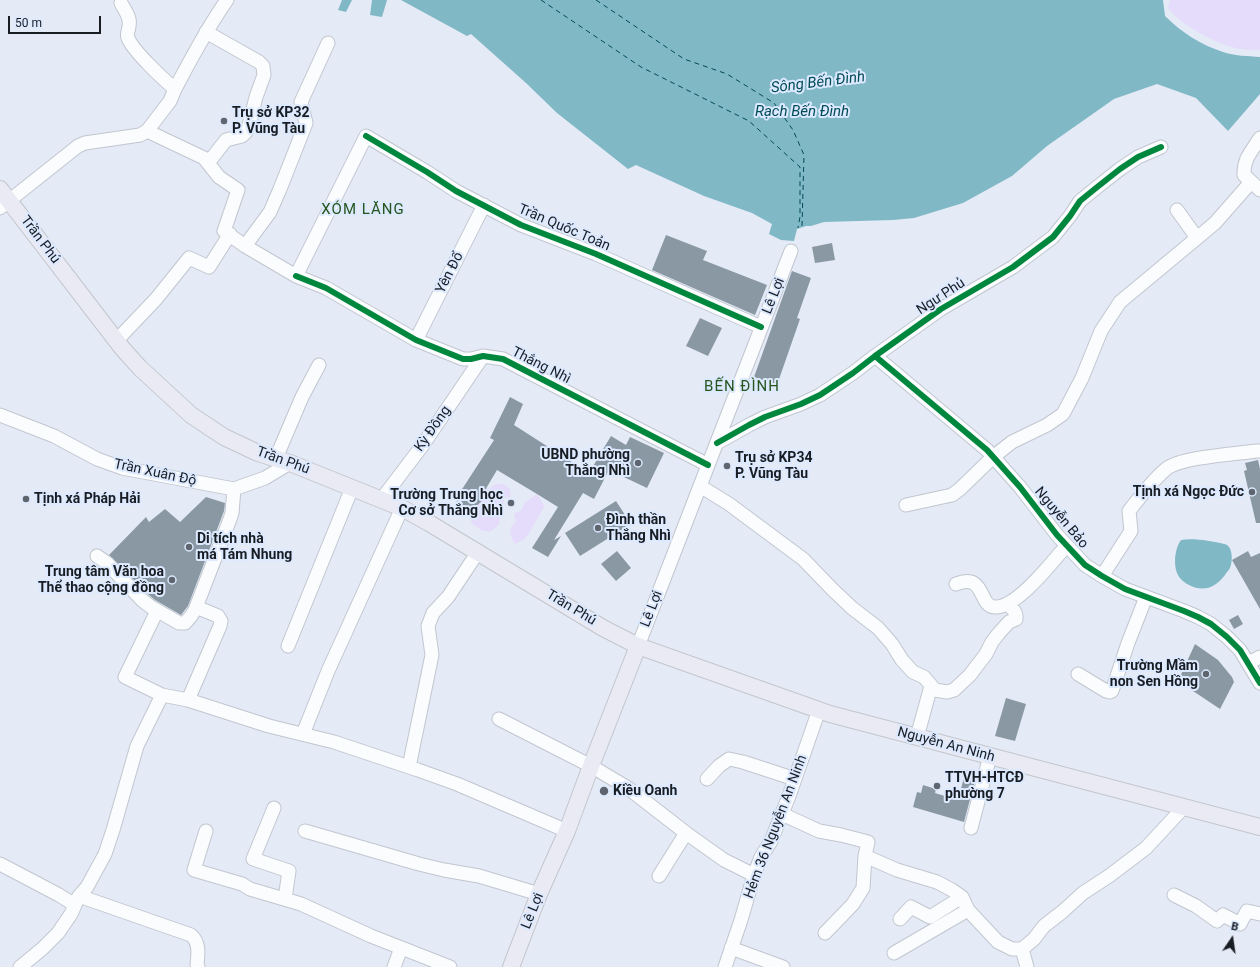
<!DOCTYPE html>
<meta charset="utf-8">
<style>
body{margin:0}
#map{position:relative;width:1260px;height:967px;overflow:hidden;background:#e4ebf6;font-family:Roboto,sans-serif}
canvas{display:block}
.north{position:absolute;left:1212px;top:919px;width:40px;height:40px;-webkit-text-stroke:3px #dce9fe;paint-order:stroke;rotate:13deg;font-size:11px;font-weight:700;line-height:16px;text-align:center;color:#181d24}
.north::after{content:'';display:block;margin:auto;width:14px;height:18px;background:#181d24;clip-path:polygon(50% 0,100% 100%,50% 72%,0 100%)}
.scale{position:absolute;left:8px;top:16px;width:93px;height:18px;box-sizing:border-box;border:2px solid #181d24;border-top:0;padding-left:5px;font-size:12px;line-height:14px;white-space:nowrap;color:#181d24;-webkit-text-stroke:3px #dce9fe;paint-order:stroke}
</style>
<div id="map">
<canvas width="1260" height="967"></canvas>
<div class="north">B</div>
<div class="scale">50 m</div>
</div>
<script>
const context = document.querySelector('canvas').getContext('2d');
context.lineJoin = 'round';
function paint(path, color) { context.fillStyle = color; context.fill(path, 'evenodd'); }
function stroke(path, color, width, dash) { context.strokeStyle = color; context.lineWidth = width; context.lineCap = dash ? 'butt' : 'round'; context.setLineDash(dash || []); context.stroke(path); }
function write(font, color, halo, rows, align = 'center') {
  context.font = font + ' Roboto,sans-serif'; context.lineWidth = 4; context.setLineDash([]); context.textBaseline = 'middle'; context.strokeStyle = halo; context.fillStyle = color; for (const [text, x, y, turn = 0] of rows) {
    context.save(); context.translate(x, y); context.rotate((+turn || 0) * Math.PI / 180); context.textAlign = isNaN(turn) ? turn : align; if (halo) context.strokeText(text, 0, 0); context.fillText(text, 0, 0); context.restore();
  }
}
paint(new Path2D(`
 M1170,0H1260V50C1250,50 1239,50 1229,46C1211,41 1179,23 1168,8Z
 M500,484H504L510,489L511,497L504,498L503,506L500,508L497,516L500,518L499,525L490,532L481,530L471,523L473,509L486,488L490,489L494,485Z
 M537,494L545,507L543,509L532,528L525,539L515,544C510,536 507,528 516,522L514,516L515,513C521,512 523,509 524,503Z`), '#e5dbfa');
paint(new Path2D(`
 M342,0H352L346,12L338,10Z
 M372,0H387L382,17L370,15Z
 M401,0H1163L1165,16C1181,32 1201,45 1223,52C1234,56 1248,56 1260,57V94L1228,131L1196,98L1157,84L1114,99L1047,146L1012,176L963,203L914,218L893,220L824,222L811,226H806L797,229L794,241L781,240L769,234L772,224L752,213L704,196L636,165L628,169L557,113L526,83L471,34L467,36Z
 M1181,540C1193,538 1212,541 1224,544C1233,545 1233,561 1230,568C1229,570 1226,573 1225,575C1215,588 1203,593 1187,584C1182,581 1178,577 1176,570C1174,561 1175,548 1181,540Z`), '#80b8c6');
stroke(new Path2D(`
 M541,0L641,67L749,121L800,167V217L798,228
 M596,0L684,59L727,74L774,103L793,130L804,155L802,227`), '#014b56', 1, [5, 4]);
paint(new Path2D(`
 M666,235L707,251L703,260L767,285L755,315L652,270Z
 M832,243L835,260L815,263L812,247Z
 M792,271L811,278L797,318L800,319L777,385L754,377Z
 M700,318L722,328L708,356L686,346Z
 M510,397L523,404L514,425L589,473L611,436L626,445L630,437L664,453L647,488L609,470L594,499L583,493L554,540L561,536L548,557L532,548L558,507L537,494L497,470L481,497L484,499L471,511L455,500L494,440L490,438Z
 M1258,460L1260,469V523H1256L1244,471L1247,470L1245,463Z
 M206,497L225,503L224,511L188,606L181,615L155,600L149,595L109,555L146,517L149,522L165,509L180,522Z
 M616,501L631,524L580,556L565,533Z
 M617,551L631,568L616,581L601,564Z
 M1248,551L1251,557L1260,553V609L1232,560Z
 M1238,615L1243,624L1234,629L1229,620Z
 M1195,644L1218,660L1232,677L1234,682L1220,709L1178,681Z
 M1006,698L1026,704L1015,741L995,736Z
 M966,770L977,773L964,822L913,807L917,792L921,793L923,785L936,789L935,793L958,800Z`), '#8a98a4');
const minor = new Path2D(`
 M206,32L259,62L263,66L264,75L256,97L249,125L246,132L242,136L226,140L208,163
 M175,89C191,59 207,28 227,0
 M147,131L204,158L219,177L238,190L224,231L245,246L296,276L326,288L416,340L463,359H471L483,356L503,359L708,465
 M1260,138C1252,151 1243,159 1244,175L1260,190
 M0,208L78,146L85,143L140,135L147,131L170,101L175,89C163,79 133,51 128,38C126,34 129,30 129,26C131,17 125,11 121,3
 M1177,210L1197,238L1215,223L1251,182
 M245,246L270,212L280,189L306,123L301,102L328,43
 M296,276L366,136L427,172L456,191L521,225L596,254L761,327
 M117,340L156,299L189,258L209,267L230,234
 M416,340L484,205
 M875,356L987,450L1020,487L1057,535L1085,565L1102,576L1125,589L1184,611L1198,617L1211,624L1227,637L1240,650L1260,683
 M0,415L54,436L97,459L122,468L234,489L265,478L290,463
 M717,443L749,425L765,417L801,404L820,395L853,373L875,356L941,309L1013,267L1053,237L1070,216L1080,201L1096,188L1120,169L1138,157L1161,147
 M276,458L302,397L319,365
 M700,486L729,504L803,559L832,589L852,608L878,628L892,644L902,660L913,672L924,677L935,690L947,692L954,690L970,675L976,667L986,654L992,642L999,633L1009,622L1016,619C1017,612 1012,608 1007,604
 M381,500L422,446L483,356
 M906,505L952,495L960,489L993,457L1012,442L1047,425L1063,414L1082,378L1101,331L1120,302L1197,238
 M97,556L107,563L142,600L151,607L179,623H185L191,616L195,610L230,519L232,513L234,489
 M1102,576L1131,531L1129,511C1139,498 1153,480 1166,469C1181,457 1236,454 1257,451H1260
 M956,584C986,572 978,607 995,607C1017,608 1053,561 1066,546
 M157,611L125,677L162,695
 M288,646L352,488
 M638,646L791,251
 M1248,663L1260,657
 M1078,674L1106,691L1110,692L1112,691L1128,643L1146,597
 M188,700L220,626L221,621L218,616L196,607
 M499,719L591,766L628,788L686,833
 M303,734L328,671L402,508
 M917,737L931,686
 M409,767L432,655L428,626L433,613L448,597L478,552
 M707,779L719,766L729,759L743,762L795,779
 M274,808L253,859L289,871L285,899
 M782,814L819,831L841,835L868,842L865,856L897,870L937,882L952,890L962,897L968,910L998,942L1012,949H1022
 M971,828L990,756
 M206,831L194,870L242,884L250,889L301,904L371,936L450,967
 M305,831L419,864L444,870L479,876L539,894
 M0,864L59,895L75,905
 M659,876L686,833L724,860L754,875
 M1174,895L1196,906L1217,921L1223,915L1240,924L1247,911L1260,914
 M79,896L191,935C200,943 198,954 197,965L198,967
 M900,919L911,907L930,917L962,897
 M825,933L853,904L863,888L865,856
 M731,948L783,967
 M894,953L968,910
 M20,967L42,949L58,933L71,914L79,896L87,887L105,854L113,830L137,746L162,695L188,700L269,726L334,742L418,770L457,784L567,831
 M394,967L401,948
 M725,967L741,920L754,875L761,857L771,841L789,796L819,710
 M1027,967L1022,949L1034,939L1044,926L1062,912L1083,893L1109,876L1146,848L1183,808`);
const major = new Path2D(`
 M0,189L122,348L140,368L191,415L224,437L258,453L290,463L402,508L429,523L603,628L638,646L830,714L1260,827
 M511,967L539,894L567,831L591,766L638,646`);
stroke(minor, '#c1c6cf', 15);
stroke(major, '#c3c6cc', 18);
stroke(minor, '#fbfcfe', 13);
stroke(major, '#e9eaf4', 16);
stroke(new Path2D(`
 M366,136L427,172L456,191L521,225L596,254L761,327
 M296,276L326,288L416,340L463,359H471L483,356L503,359L708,465
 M875,356L987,450L1020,487L1057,535L1085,565L1102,576L1125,589L1184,611L1198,617L1211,624L1227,637L1240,650L1260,683
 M717,443L749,425L765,417L801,404L820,395L853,373L875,356L941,309L1013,267L1053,237L1070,216L1080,201L1096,188L1120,169L1138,157L1161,147`), '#00873e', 6);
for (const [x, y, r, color] of [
 [224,121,4,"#5f656e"],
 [638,463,4,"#5f656e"],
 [727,466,4,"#5f656e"],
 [1252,492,4,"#5f656e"],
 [26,499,4,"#5f656e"],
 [511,503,4,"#5f656e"],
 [598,528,4,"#5f656e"],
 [189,547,4,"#5f656e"],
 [172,580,4,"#5f656e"],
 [1206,674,4,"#5f656e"],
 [937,786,4,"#5f656e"],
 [604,791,5,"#5f656e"]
]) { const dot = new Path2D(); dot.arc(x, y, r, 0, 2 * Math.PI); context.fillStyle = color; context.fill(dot); stroke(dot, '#dce9fe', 1.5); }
write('bold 14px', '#181d24', '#dce9fe', [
 ["Trụ sở KP32",232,113],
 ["P. Vũng Tàu",232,129],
 ["UBND phường",630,455,"right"],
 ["Thắng Nhì",630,471,"right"],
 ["Trụ sở KP34",735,458],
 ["P. Vũng Tàu",735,474],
 ["Tịnh xá Ngọc Đức",1244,492,"right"],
 ["Trường Trung học",503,495,"right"],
 ["Cơ sở Thắng Nhì",503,511,"right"],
 ["Tịnh xá Pháp Hải",34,499],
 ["Đình thần",606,520],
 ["Thắng Nhì",606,536],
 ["Di tích nhà",197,539],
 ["má Tám Nhung",197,555],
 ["Trung tâm Văn hoa",164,572,"right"],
 ["Thể thao cộng đồng",164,588,"right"],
 ["Trường Mầm",1198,666,"right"],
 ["non Sen Hồng",1198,682,"right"],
 ["TTVH-HTCĐ",945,778],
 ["phường 7",945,794],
 ["Kiều Oanh",613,791]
], 'left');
write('14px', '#181d24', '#dce9fe', [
 ["Trần Quốc Toản",564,228,23],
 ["Trần Phú",40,240,53],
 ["Yên Đổ",450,273,-63],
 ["Lê Lợi",774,296,-68],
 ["Ngư Phủ",941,297,-33],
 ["Thắng Nhì",541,366,27],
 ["Kỳ Đồng",433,429,-55],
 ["Trần Phú",283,461,20],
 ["Trần Xuân Độ",155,473,12],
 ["Nguyễn Bảo",1061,518,50],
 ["Trần Phú",571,608,31],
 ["Lê Lợi",652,609,-69],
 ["Nguyễn An Ninh",946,745,15],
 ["Hẻm 36 Nguyễn An Ninh",776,827,-69],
 ["Lê Lợi",533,911,-68]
]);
write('italic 15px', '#014b56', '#dce9fe', [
 ["Sông Bến Đình",818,83,-7],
 ["Rạch Bến Đình",802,112]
]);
context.letterSpacing = '1px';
write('15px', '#26551d', '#dce9fe', [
 ["XÓM LĂNG",363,210],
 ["BẾN ĐÌNH",742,387]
]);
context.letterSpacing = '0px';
</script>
